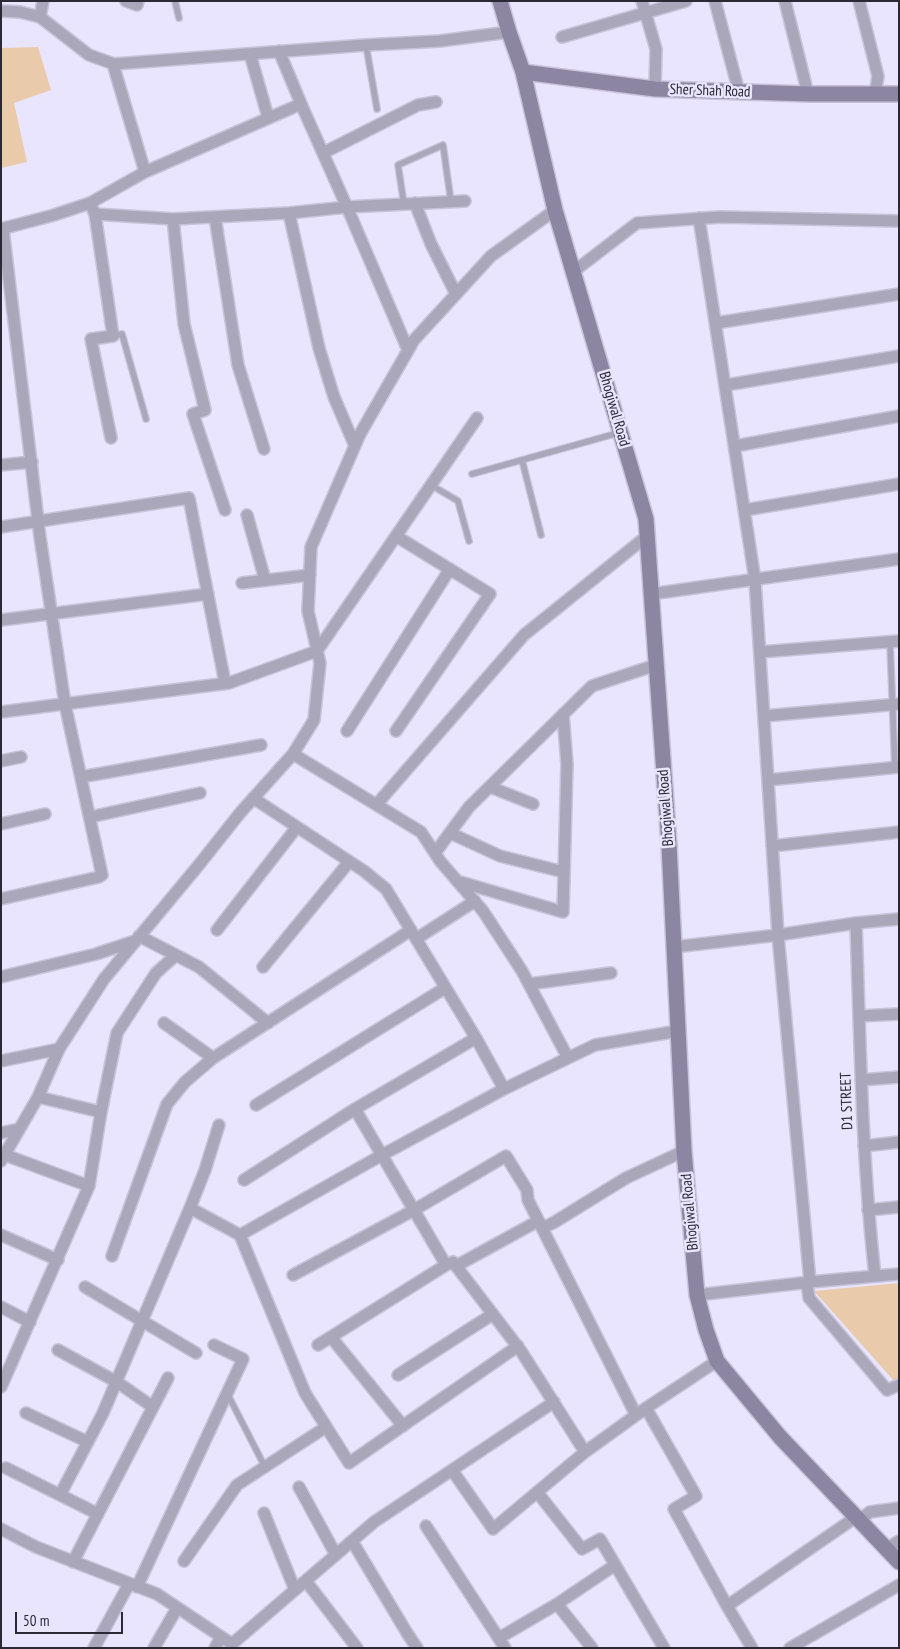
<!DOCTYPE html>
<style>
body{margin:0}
#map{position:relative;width:900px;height:1649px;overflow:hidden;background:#eae5fe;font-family:"PT Sans Narrow",sans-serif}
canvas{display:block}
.frame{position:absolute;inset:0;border:2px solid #2b2934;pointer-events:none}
.scale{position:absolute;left:15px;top:1612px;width:108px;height:22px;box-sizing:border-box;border:2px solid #2b2934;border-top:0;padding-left:6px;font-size:15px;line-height:18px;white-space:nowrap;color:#2b2934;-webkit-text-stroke:4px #eae5fe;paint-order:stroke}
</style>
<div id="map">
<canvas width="900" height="1649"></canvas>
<div class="frame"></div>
<div class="scale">50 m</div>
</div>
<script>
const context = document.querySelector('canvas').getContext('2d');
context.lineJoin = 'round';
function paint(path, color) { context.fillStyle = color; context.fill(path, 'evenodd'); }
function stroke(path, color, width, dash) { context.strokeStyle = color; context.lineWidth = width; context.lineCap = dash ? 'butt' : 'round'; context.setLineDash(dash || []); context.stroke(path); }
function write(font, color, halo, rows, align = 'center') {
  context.font = font + ' "PT Sans Narrow",sans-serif'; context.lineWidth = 5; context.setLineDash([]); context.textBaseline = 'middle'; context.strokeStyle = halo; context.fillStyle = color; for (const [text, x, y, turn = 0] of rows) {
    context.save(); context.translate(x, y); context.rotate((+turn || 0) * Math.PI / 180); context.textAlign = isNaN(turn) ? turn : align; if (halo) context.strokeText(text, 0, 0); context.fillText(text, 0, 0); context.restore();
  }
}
paint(new Path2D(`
 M38,47L51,90L14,103L27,162L1,168V48Z
 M899,1283V1380L895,1382L814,1291Z`), '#e9caab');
const service = new Path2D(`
 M175,1L179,18
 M366,45L377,109
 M404,204L398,165L443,145L451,202
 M113,336L122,334L146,419
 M522,460L541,535
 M472,474L618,433
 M431,485L458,501L469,541
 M890,642L895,768
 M227,1393L265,1467`);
const minor = new Path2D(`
 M126,1L137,5L138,1
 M642,1L656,49L655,89
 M715,1L739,92
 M785,1L808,94
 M859,1L878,76L875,95
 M1,11L20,12L40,17L89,55L114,64L366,45L440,41L509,32
 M40,17L43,1
 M562,37L686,1
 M279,51L302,106
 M250,54L268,117
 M113,64L145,172
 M323,153L418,105L436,102
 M90,203L95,214L173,219L289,213L347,207L465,201
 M415,203L431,244L456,294
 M289,213L319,348L334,397L355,446
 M95,214L113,336L91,339L111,438
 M215,217L238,365L264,449
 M173,219L184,324L205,410L193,414L225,510
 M1,229L54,215L90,203L145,172L301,104L347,207L408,350
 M573,272L637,223L720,217L899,221
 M716,323L899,294
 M726,385L899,356
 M735,446L899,416
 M1,465L32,462
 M745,510L899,484
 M247,515L265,580
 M1,527L189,498L225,683
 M396,536L490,594L396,731
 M242,583L310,575
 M651,594L899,559
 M1,620L208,594
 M760,652L899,641
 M1,712L229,683L317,651L477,418
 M764,716L899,704
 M347,731L450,569
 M293,754L421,832L440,861L483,911L522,971L568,1058
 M1,761L21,757
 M81,777L261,745
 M768,780L899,767
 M490,787L533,804
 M253,798L364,871L386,889L476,1038L504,1089
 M377,804L524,635L647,536
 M90,817L200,793
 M1,824L45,814
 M450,833L500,856L564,872
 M772,846L899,832
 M435,853L469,807L592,686L656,665
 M457,881L563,912L567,764L563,714
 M1,899L99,877L102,875L65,704L40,537L3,229
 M856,923C860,1041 862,1159 875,1276
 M217,930L297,827
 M139,936L199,967L268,1023
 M416,939L475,901
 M674,947L778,935L755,580L699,218
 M263,967L349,862
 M1,977L96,954L135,941
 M529,984L611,973
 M859,1016L899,1014
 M164,1023L213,1058
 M1,1061L59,1049
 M861,1080L899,1077
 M38,1097L101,1112
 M256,1105L445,988
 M355,1109L446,1265L453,1262L521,1351L585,1452
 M219,1125L205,1170L190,1208L240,1235L382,1155L504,1089L568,1058L595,1045L678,1031
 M1,1133L19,1129
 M864,1146L899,1142
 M5,1155L89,1186
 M1,1161L38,1097L59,1049L104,979L198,866L240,813L293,754L314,720L320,663L308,611L311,547L360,434L414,340L491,256L555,210
 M244,1180L355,1109L476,1038
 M868,1210L899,1207
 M542,1228L553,1223L626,1178L684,1151
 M1,1235L58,1260
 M240,1235L305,1393L349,1463L518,1346
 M112,1256L167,1104L185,1082L213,1058L411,930
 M456,1266L538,1221
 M293,1275L414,1210L506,1156L527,1190L528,1200L636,1415
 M810,1282L899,1274
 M807,1283L809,1298L887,1390L899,1385
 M85,1287L196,1353
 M697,1295L810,1282L778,935L856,923L899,919
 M1,1307L30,1322
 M331,1337L403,1426
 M318,1345L446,1265
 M58,1350L117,1382L153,1407
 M398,1375L493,1314
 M1,1387L89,1186L101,1112L117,1033L156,973L176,955
 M646,1408L696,1496L674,1509L727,1606L752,1648
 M26,1413L88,1442
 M6,1468L98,1514
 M452,1470L493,1529L585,1452L646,1408L717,1361
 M299,1487L336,1555
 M537,1492L582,1549L600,1539L664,1648
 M60,1495L103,1413L190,1208
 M264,1513L295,1590
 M859,1520L870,1512L899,1508
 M426,1526L505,1648
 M1,1529L36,1547L157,1594L232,1644L374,1522L554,1402
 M352,1541L407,1633L417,1648
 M886,1549L899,1541
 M184,1561L237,1485L326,1427
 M73,1562L168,1378
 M306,1581L357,1648
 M137,1587L243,1359L214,1345
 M557,1604L592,1648
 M727,1606L856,1517
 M499,1638L557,1604L615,1565
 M94,1648L129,1584
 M154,1648L177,1608
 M215,1648L221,1637
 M790,1648L899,1585`);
const secondary = new Path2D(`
 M500,1L509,32L523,72L555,210L646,519L669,845L684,1151L697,1295L706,1330L717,1361L780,1437L899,1562
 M523,72L655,89L808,94H899`);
stroke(service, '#c8c3da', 8);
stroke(minor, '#c8c3da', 14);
stroke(secondary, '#c8c3da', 18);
stroke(service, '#aaa7ba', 5.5);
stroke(minor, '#aaa7ba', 11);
stroke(secondary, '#8c86a2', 15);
write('15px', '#2b2934', '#eae5fe', [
 ["Sher Shah Road",710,91,2],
 ["Bhogiwal Road",614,409,74],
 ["Bhogiwal Road",666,808,-94],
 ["D1 STREET",847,1101,-92],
 ["Bhogiwal Road",690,1212,-95]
]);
</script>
